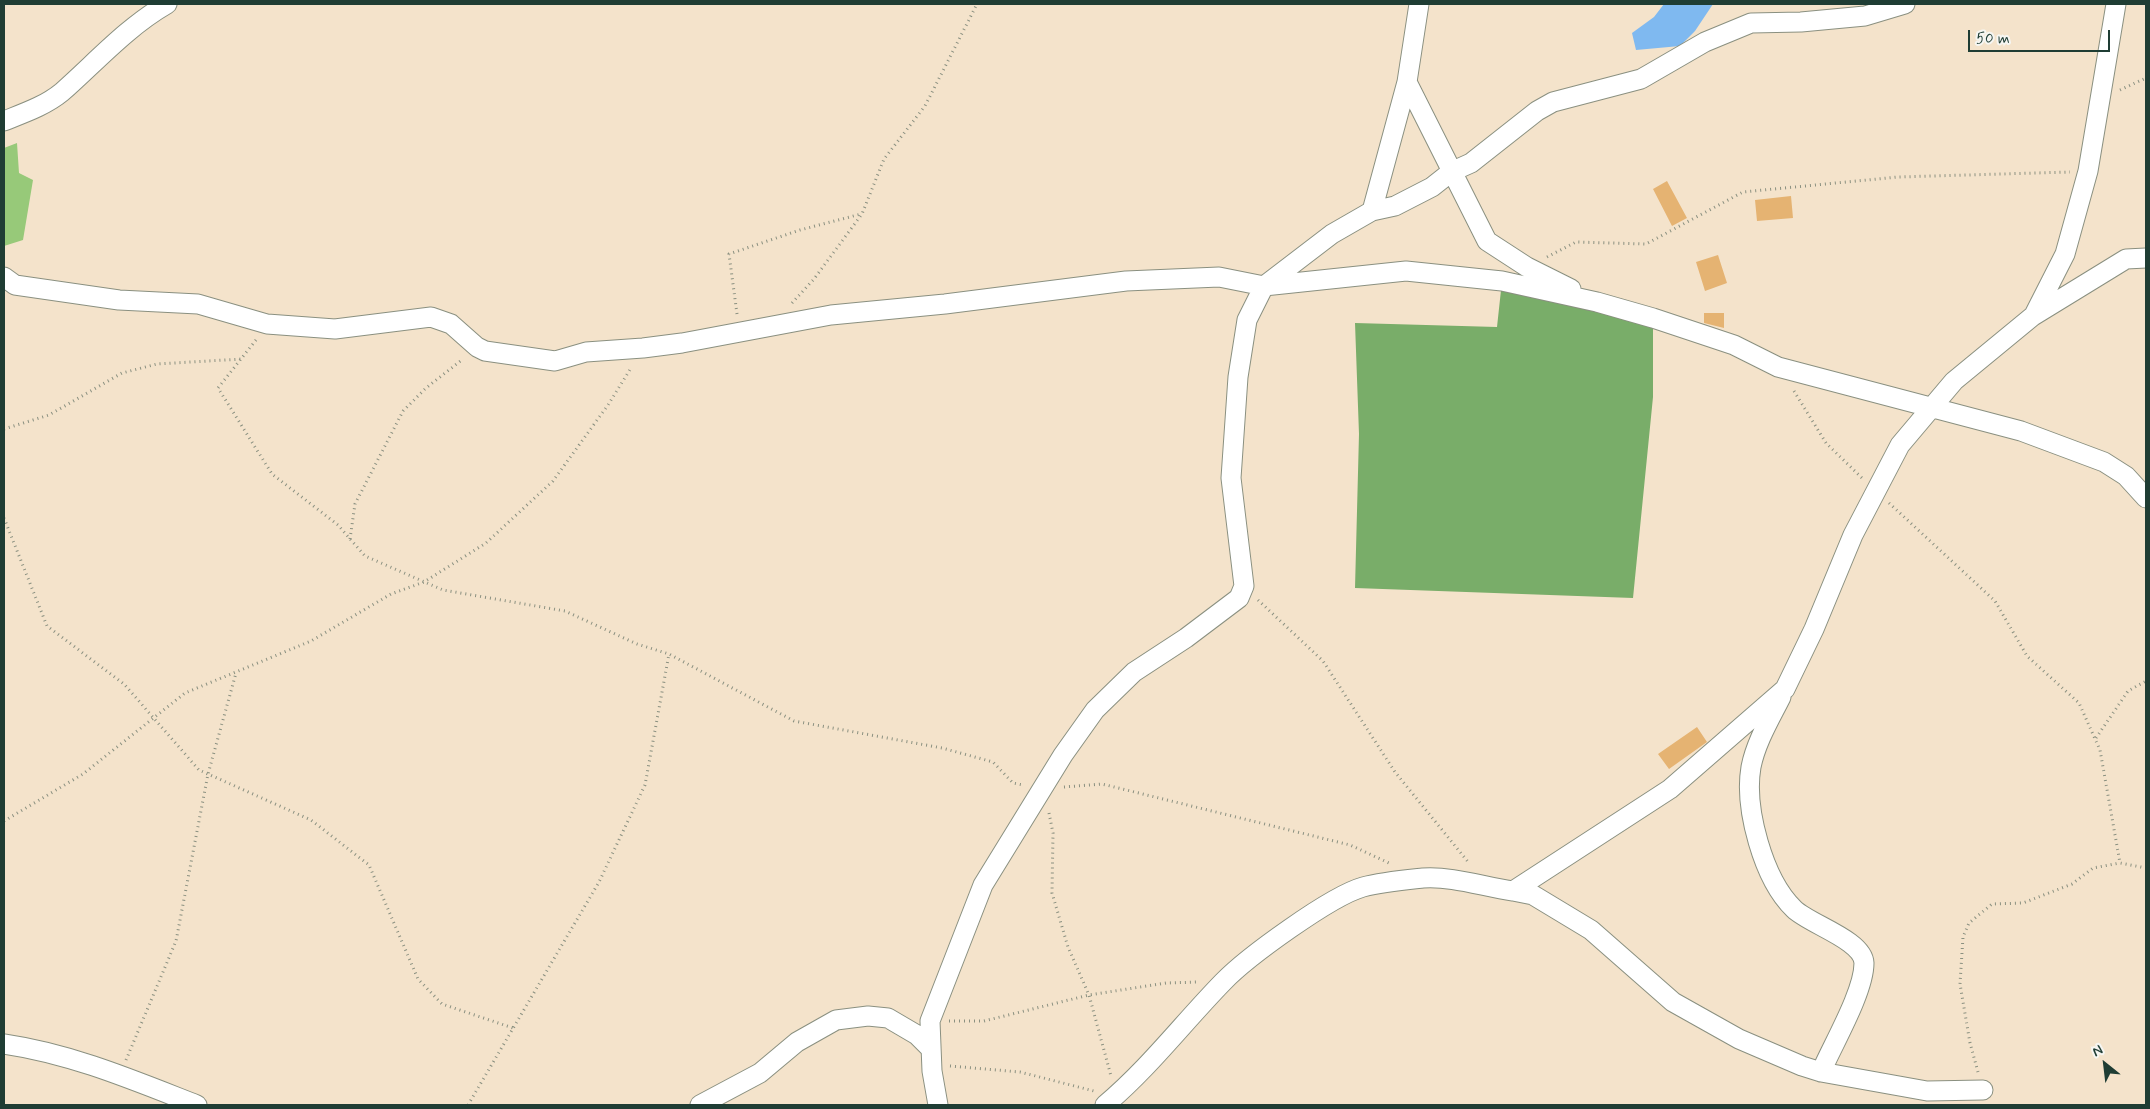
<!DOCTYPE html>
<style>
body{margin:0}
#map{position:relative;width:2150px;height:1109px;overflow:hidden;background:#f4e3cb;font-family:Mynerve,sans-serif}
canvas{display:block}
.frame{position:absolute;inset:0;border:5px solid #1f3d34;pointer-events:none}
.north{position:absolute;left:2080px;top:1039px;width:50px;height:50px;-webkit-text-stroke:4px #f6f6f2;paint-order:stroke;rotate:331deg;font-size:14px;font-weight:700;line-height:20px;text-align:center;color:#1f3d34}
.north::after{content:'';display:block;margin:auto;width:18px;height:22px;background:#1f3d34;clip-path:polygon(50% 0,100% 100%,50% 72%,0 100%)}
.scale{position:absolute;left:1968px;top:30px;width:142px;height:22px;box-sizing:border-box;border:2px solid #1f3d34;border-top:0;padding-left:6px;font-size:15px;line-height:18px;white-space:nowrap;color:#1f3d34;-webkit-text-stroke:4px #f6f6f2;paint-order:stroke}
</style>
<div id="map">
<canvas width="2150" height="1109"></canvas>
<div class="frame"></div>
<div class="north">N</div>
<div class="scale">50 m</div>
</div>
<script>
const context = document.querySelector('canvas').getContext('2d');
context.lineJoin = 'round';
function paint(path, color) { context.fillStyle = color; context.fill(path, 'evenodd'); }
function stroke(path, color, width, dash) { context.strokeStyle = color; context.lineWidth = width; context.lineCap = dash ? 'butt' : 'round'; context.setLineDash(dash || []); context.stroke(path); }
paint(new Path2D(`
 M17,143L19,173L33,180L23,240L4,246V148Z`), '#97c979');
paint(new Path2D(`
 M1502,281L1653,318V397L1633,598L1355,588L1359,434L1355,323L1497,327Z`), '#79ad69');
paint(new Path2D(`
 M1664,4H1713L1695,31L1680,46L1636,50L1632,33L1654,17Z`), '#7fb9f0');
paint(new Path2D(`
 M1667,181L1687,218L1672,226L1653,189Z
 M1791,196L1793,218L1757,221L1755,200Z
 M1718,255L1727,283L1705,291L1696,262Z
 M1704,313H1724V328L1704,323Z
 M1697,727L1707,742L1669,769L1658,754Z`), '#e5b372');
const minor = new Path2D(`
 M1407,82L1487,241L1527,267L1571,289
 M4,121C24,113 45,106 62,92C96,62 127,27 167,4
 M1372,211L1395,206L1432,187L1451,172L1471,163L1537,111L1553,102L1641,79L1705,42L1751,23L1801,22L1865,16L1905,4
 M4,277L15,285L119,300L198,304L267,324L335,329L431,317L451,324L477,347L485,351L555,361L586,352L643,348L682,343L831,315L945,304L1126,281L1219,277L1264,286L1406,271L1502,281L1597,302L1653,318L1734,345L1778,367L2021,431L2104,462L2126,476L2146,498
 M2034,315L2065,254L2088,171L2116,4
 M1781,697C1770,719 1756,742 1751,767C1744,808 1763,879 1794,909C1809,924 1863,940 1864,963C1864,992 1833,1044 1821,1072
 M1513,891L1533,895L1591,930L1673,1002L1739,1039L1802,1066L1821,1072L1927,1091L1983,1090
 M4,1044C72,1054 133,1080 197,1105
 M700,1105L760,1073L797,1042L836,1020L868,1016L888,1018L917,1035L930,1048
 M938,1105L932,1071L930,1021L983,885L1063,755L1095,710L1134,672L1186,638L1239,598L1244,586L1231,478L1238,377L1247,320L1264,286L1332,234L1372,211L1407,82L1419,4
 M1105,1105C1149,1068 1183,1023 1223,982C1247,957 1331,896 1363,887C1382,882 1404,880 1423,878C1453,876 1484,887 1513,891L1670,789L1785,689L1814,629L1853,535L1900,445L1954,381L2033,316L2126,259L2146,258`);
stroke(minor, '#8a9080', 21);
stroke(new Path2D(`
 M2120,90L2146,78
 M1547,257L1576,242L1646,244L1743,192L1898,177L2070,172
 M792,303L814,279L862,214L884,159L925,106L977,4
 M737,314L729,254L800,230L861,214
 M256,340L218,388L272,474L338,525L365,556L443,590L565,611L637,644L669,654L794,721L942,748L993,762L1013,783L1023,785
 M1794,391L1826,443L1862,478
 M4,429L49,415L122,373L157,364L242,359
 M1889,503L1995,601L2027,656L2079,703L2100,750L2120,863L2146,868
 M4,518L47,626L124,684L199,770L311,820L369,865L418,979L442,1004L513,1028
 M350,539L355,504L403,411L426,388L463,359
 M1258,600L1323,661L1395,772L1469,863
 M2096,738L2128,691L2146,681
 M1064,787L1102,784L1350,845L1389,863
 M1049,813L1053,833L1052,893L1068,947L1089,995L1111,1076
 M4,821L83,774L185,693L311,641L391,594L424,582L486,543L553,481L608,405L631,368
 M949,1021H984L1089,995L1166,983L1198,982
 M126,1060L176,941L208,774L236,673
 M950,1066L1020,1072L1094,1091
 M1978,1072L1970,1043L1960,984L1963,937L1969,923L1992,904L2023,903L2072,884L2093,868L2120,863
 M468,1105L599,882L645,785L669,654`), '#8a9080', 3, [1, 4]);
stroke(minor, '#fff', 19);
</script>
